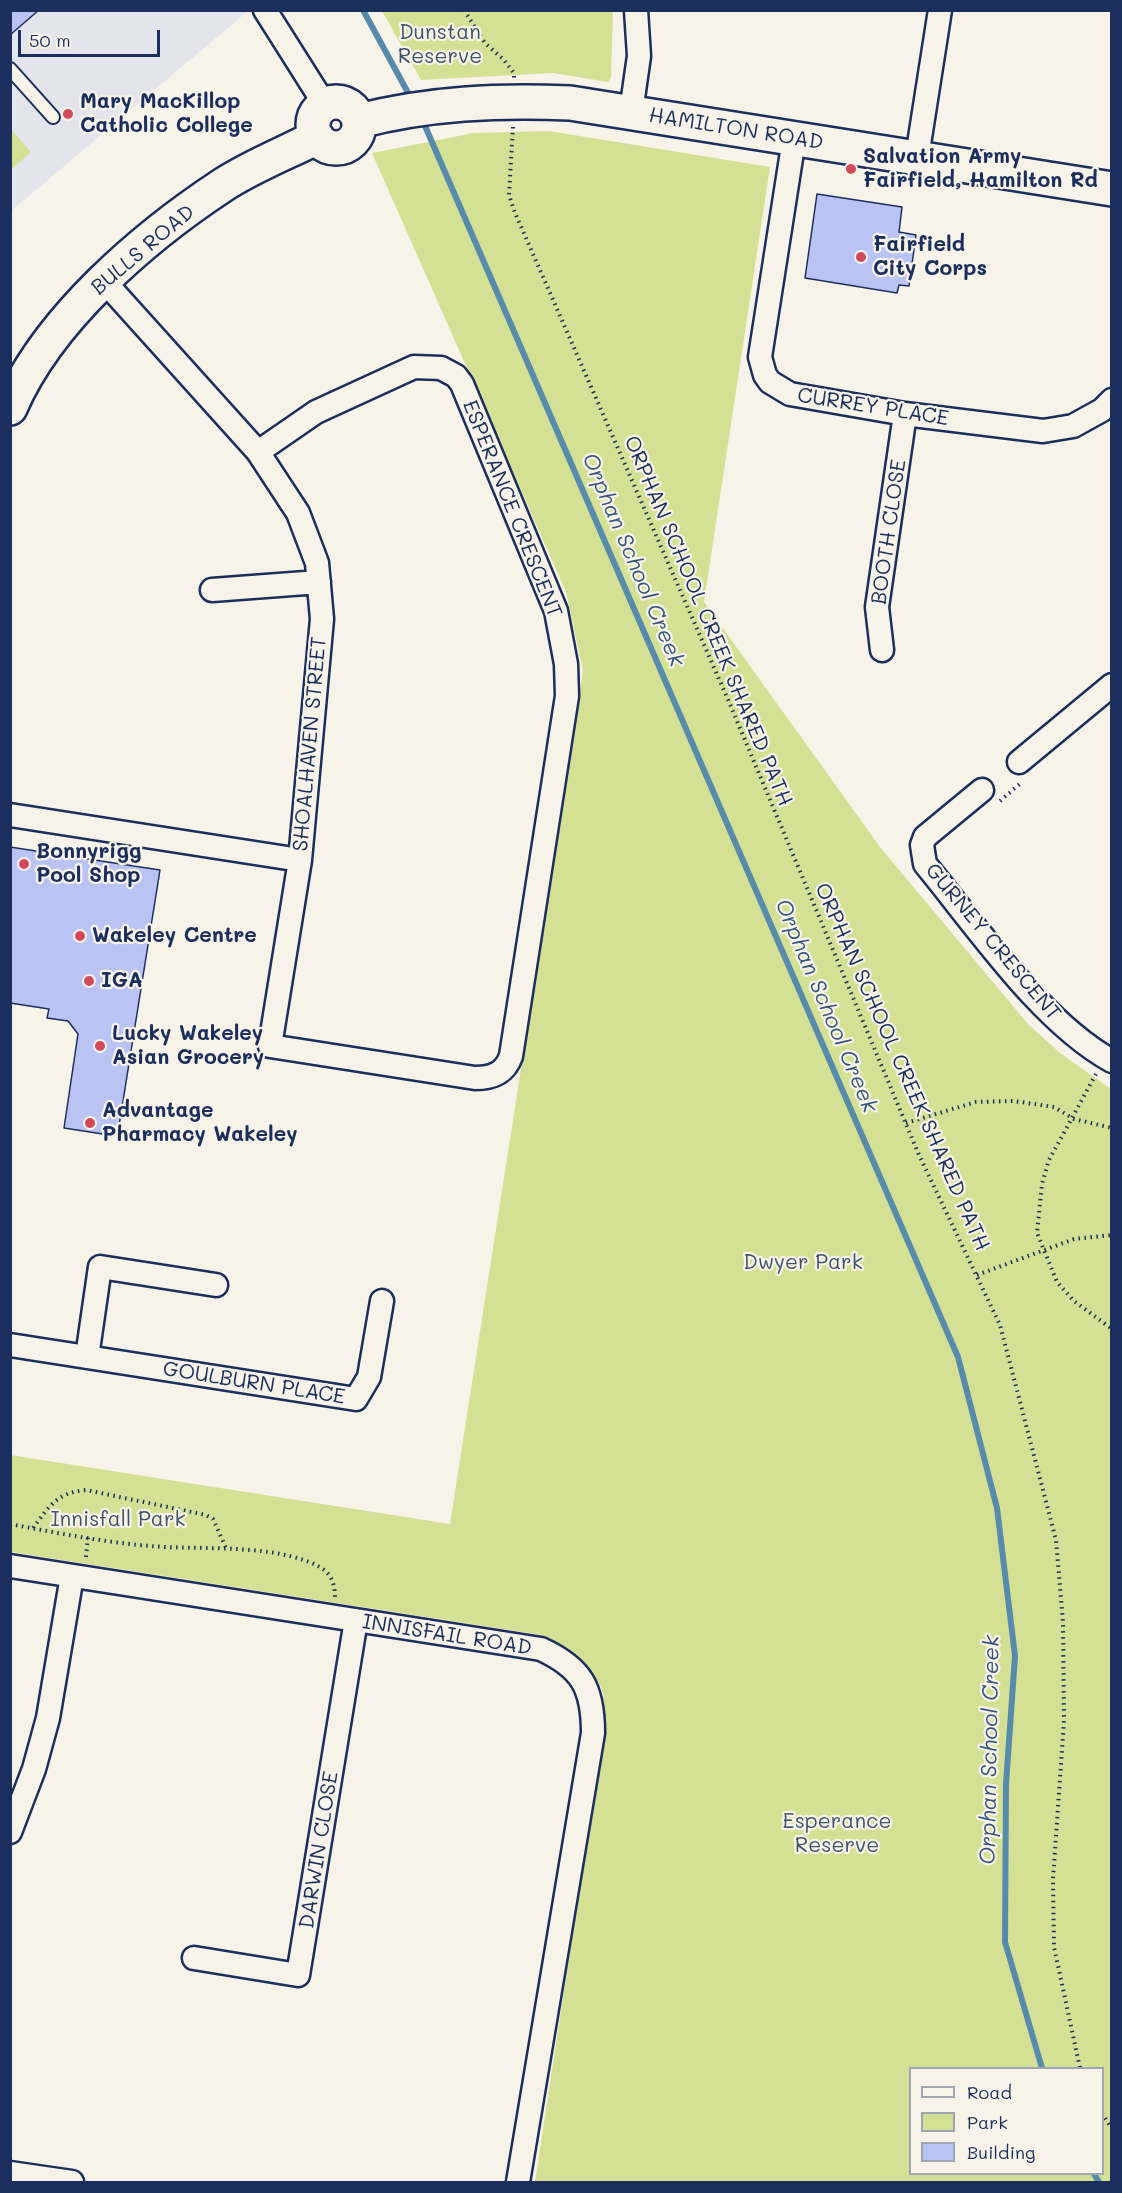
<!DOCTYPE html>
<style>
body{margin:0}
#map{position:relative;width:1122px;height:2193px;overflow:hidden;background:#f7f3e8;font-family:Mali,sans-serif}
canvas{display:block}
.frame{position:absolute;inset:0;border:12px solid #1b2f5e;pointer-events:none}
.legend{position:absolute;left:909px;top:2067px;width:195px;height:108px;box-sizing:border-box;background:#f7f3e8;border:2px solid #9fa5b1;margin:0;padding:8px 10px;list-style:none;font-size:18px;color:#1b2f5e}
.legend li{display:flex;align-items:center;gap:12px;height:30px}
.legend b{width:30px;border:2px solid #9fa5b1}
.scale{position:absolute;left:18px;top:30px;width:142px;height:27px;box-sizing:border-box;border:3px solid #1b2f5e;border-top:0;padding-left:8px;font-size:18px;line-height:21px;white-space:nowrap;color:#1b2f5e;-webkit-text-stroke:4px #f7f3e8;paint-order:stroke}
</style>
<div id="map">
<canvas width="1122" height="2193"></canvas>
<div class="frame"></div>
<ul class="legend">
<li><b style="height:8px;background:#f7f3e8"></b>Road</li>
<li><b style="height:16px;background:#d4e194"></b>Park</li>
<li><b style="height:16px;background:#b9c3f4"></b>Building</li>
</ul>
<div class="scale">50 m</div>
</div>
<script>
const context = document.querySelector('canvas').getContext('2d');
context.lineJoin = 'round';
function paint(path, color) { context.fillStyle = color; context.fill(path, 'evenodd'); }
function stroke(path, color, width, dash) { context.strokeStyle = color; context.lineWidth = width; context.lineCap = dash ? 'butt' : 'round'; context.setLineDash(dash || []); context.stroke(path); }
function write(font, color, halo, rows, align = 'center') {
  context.font = font + ' Mali,sans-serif'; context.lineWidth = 4.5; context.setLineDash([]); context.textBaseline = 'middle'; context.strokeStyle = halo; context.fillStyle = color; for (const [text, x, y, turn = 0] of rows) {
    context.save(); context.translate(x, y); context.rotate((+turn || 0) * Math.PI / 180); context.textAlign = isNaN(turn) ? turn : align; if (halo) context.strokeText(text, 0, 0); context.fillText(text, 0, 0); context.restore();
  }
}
paint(new Path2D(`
 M11,11H248L11,211Z`), '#e4e5ec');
paint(new Path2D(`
 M382,11H613L611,78L608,82L553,73L421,80Z
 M10,128L31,152L11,170H10Z
 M549,131L770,167L704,602L880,847L1028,1024L1060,1053L1111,1089V2182H535L605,1720C604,1711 605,1696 601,1687C588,1663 564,1646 541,1635L11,1552L10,1455L450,1524L583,671L566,592L372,153L474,133ZM910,2068H1102V2174H910Z`), '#d4e194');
stroke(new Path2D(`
 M363,10L412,100
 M422,119L958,1357L997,1508L1015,1656L1006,1784L1005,1942L1042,2068
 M1094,2174L1099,2182`), '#578bab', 6);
const building = new Path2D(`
 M10,10H39L10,35Z
 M817,194L902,207L899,232L916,235L909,286L899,285L897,293L805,278Z
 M10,847L160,870L119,1126L109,1135L64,1128L78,1034L68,1021L47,1018L49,1009L10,1003Z`);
paint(building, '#b9c3f4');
stroke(building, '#1b2f5e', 1.5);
const lane = new Path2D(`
 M10,69L53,117`);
const street = new Path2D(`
 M265,10L325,105
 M631,112L639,56L636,10
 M794,139L760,357L765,375L770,382L790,394L905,414L1043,431L1073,426L1102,410L1112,400
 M917,157L940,10
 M104,281L258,452L298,513L317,563L322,619L300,860L270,1046L475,1078C493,1078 505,1073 511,1056L567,696L566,664L556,611L462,384L456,376L441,368L414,367L316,412L258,452
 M212,590L319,582
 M882,650L877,607L905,414
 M1019,762L1112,685
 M982,790L925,837L922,845L925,864C977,927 1041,1022 1112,1061
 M10,815L300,860
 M10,1345L356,1399L369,1377L382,1301
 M87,1357L100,1267L216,1285
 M10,1566L541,1649C582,1668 593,1688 593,1733L518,2182
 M10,1832L34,1769L48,1718L72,1576
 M194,1958L298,1975L356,1620
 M10,2173L72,2182`);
const secondary = new Path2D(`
 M313 125a23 23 0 1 1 46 0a23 23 0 1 1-46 0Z
 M359,121C429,103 498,100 570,103L1112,189
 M10,408C48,319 144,237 223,185C252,166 286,153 317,137`);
stroke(lane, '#1b2f5e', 16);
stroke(street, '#1b2f5e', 27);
stroke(secondary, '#1b2f5e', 38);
stroke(new Path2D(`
 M464,10L485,43L503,59L514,73V78
 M513,127L509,195L515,213L729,702L919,1155L1000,1325L1056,1540L1063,1622L1064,1721L1053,1879L1054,1947L1080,2068
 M1000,801L1022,782
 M1096,1074L1049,1160L1042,1184L1037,1233L1057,1282L1074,1301L1112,1329
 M906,1123L976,1102L1014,1101L1054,1107L1074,1119L1112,1128
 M977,1275L1074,1239L1112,1235
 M10,1524C57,1533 103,1542 150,1546C199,1550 263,1544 309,1562C328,1569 335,1578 335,1598
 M33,1528C50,1506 56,1493 86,1490L206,1515L213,1519L227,1550
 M86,1557L88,1537
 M1102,2113L1112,2129`), '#1b2f5e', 4, [1.5, 4.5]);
stroke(lane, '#f7f3e8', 12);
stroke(street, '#f7f3e8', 22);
stroke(secondary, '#f7f3e8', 33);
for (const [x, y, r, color] of [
 [68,114,6,"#d1495b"],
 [851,169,6,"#d1495b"],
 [861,257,6,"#d1495b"],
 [24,864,6,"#d1495b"],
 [80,936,6,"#d1495b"],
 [89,981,6,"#d1495b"],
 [100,1046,6,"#d1495b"],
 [90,1123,6,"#d1495b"]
]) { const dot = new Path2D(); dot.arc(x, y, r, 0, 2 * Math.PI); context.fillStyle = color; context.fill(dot); stroke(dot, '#f7f3e8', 2); }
write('21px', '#405369', '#f7f3e8', [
 ["Dunstan",440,33],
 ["Reserve",440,57],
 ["Dwyer Park",803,1263],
 ["Innisfall Park",118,1520],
 ["Esperance",837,1822],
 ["Reserve",837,1846]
]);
write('bold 21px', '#1b2f5e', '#f7f3e8', [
 ["Mary MacKillop",80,102],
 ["Catholic College",80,126],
 ["Salvation Army",863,157],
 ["Fairfield, Hamilton Rd",863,181],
 ["Fairfield",873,245],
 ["City Corps",873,269],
 ["Bonnyrigg",36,852],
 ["Pool Shop",36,876],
 ["Wakeley Centre",92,936],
 ["IGA",101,981],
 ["Lucky Wakeley",112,1034],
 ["Asian Grocery",112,1058],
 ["Advantage",102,1111],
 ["Pharmacy Wakeley",102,1135]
], 'left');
write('21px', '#1b2f5e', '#f7f3e8', [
 ["HAMILTON ROAD",736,129,9],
 ["BULLS ROAD",143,250,-40],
 ["CURREY PLACE",873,407,9],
 ["ESPERANCE CRESCENT",512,509,68],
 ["BOOTH CLOSE",889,532,-82],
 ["ORPHAN SCHOOL CREEK SHARED PATH",708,621,67],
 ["SHOALHAVEN STREET",310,744,-85],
 ["GURNEY CRESCENT",993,942,50],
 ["ORPHAN SCHOOL CREEK SHARED PATH",902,1067,66],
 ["GOULBURN PLACE",254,1383,9],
 ["INNISFAIL ROAD",447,1635,9],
 ["DARWIN CLOSE",319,1850,-81]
]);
write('italic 22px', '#34567e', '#f7f3e8', [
 ["Orphan School Creek",633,560,67],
 ["Orphan School Creek",826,1006,67],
 ["Orphan School Creek",990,1750,-89]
]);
</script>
